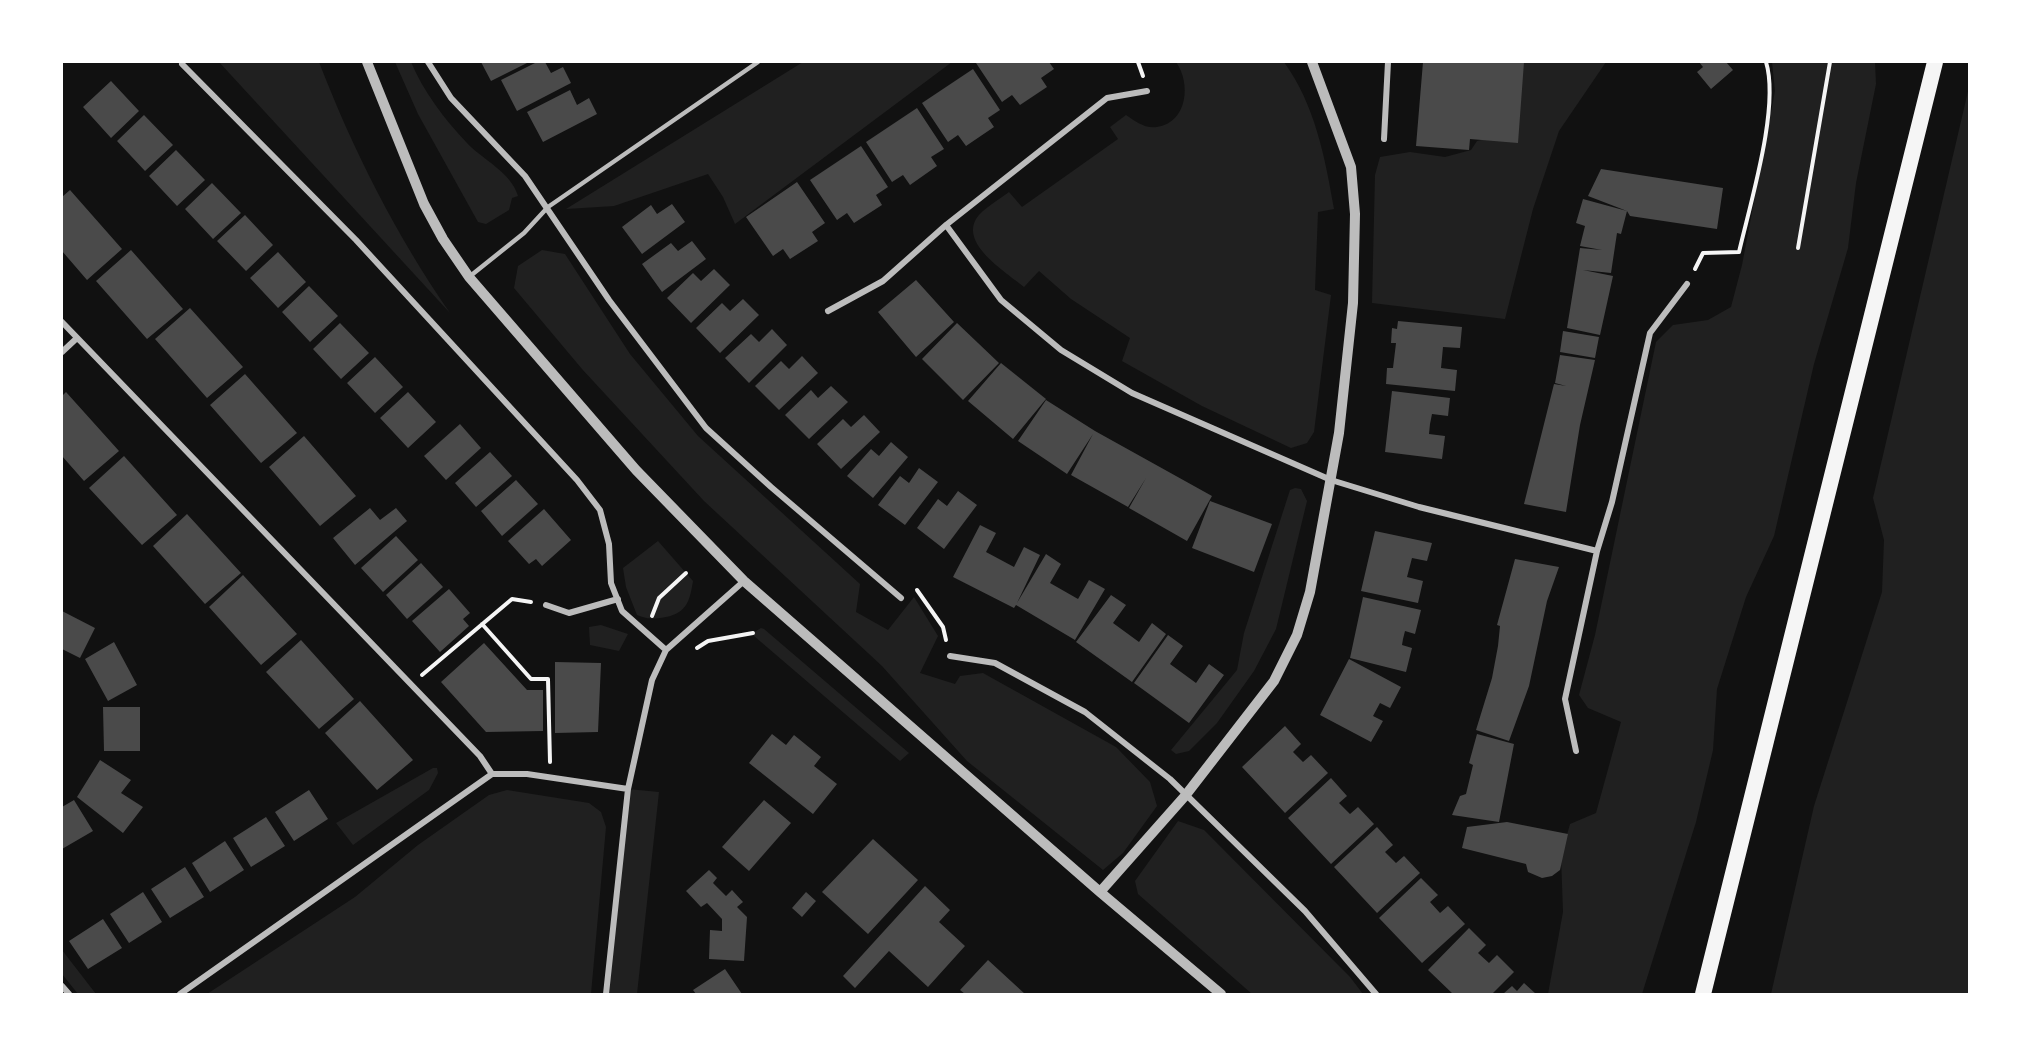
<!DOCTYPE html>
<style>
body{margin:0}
#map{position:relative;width:2031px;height:1056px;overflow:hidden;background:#111;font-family:Commissioner,sans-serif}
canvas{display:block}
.frame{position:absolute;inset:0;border:63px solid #fff;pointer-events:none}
</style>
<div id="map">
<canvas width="2031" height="1056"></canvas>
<div class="frame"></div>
</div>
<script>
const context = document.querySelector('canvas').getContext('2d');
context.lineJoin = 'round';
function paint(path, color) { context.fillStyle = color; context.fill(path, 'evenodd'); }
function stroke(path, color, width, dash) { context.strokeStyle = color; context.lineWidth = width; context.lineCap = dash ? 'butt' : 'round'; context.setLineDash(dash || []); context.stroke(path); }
paint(new Path2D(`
 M219,62H319C353,150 396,235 450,313Z
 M395,62H411C423,91 445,120 467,143C483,160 511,172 518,196L512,198L509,210L486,224L478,222L418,114Z
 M803,62H952L735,224L723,197L708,174L614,206L566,209Z
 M1176,62H1284C1315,105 1325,157 1334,209L1318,212L1315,290L1331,295L1314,432L1307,443L1291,448L1202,406L1122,361L1130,338L1071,299L1039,271L1024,287C1006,272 961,245 976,219C982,209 1000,199 1009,192L1022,207L1118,139L1110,127L1126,115C1135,121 1145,129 1157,127C1188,122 1191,83 1176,62Z
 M1522,62H1606L1559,131L1533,209L1505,319L1372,303L1375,175L1380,157L1410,152L1445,157L1471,150L1477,141L1515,132Z
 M1772,62H1875L1876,84L1856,183L1848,248L1814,364L1774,536L1746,597L1717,689L1713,750L1696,822L1642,994H1548L1563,912L1561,856L1570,824L1596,813L1621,722L1588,708L1579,695L1595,635L1656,342L1673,325L1708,320L1731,307L1742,265L1775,91Z
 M1969,87V994H1771L1814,806L1882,592L1884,540L1873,498Z
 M542,250L565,254L630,354L698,436L860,584L856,612L888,630L914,597L938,636L920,673L955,684L960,676L983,673L1116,747L1150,782L1157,806L1123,853L1103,870L967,761L882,666L704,501L582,369L514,288L518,266Z
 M1295,488L1301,489L1307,501L1276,629L1254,671L1217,723L1189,751L1176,754L1171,750L1237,670L1244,633L1290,490Z
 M658,541L693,581C690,600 687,613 666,617C653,619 650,620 637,615L626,587L623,568Z
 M601,625L628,634L619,651L590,645L589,627Z
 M761,628L764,629L909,753L900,761L754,636L753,633Z
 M433,768H437L438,773L429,790L353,845L336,823Z
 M628,789L659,792L637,994H606Z
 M507,790L589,803L601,812L606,827L591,994H207L355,897L418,845L489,795Z
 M1178,821L1204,830L1350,977L1363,994H1252L1138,894L1135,881Z
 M62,950L96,994H78L62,974Z`), '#202020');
paint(new Path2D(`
 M481,62H529L491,81Z
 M537,62H545L551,73L563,67L571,83L517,111L501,80Z
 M1049,62L1054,69L1041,78L1047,87L1020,105L1012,95L1002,102L976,63Z
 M1423,62H1524L1518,143L1470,139L1469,150L1416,146Z
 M1699,62H1726L1733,70L1711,89L1697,72L1703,67Z
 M973,69L1000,110L988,118L994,127L966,146L958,135L948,142L922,103Z
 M111,81L139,111L111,138L83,107Z
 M570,90L577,105L589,98L597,114L543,142L527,112Z
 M917,108L944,149L931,157L937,166L910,185L903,175L892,182L866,142Z
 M144,115L173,145L145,171L117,141Z
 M861,146L888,187L876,195L882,205L854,223L847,213L837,220L810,180Z
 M176,150L205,180L177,206L149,176Z
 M1601,169L1723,188L1717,229L1630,216L1627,211L1621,234L1617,233L1611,273L1583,270L1613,276L1600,335L1567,328L1580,248L1602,250L1580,246L1585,226L1576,223L1583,199L1627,211L1588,196Z
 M797,182L825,223L812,232L818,241L790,259L783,249L773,256L746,217Z
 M212,183L241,213L213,239L185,209Z
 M70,190L122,249L87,280L62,251V197Z
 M672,204L685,222L642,254L622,227L651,205L657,214Z
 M245,215L273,245L246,271L217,241Z
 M692,241L706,259L662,292L642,264L671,243L678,251Z
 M131,250L183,309L147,339L96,281Z
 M278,252L306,282L278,308L250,278Z
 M714,269L730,285L691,323L667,298L693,273L701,281Z
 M916,280L954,322L916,357L878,312Z
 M309,286L338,316L310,342L282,312Z
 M743,299L759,315L720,353L696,328L722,303L730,311Z
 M190,308L243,367L207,398L155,339Z
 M1398,321L1462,327L1460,348L1443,347L1441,368L1457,370L1455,391L1386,384L1387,368H1393L1396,343H1391L1392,328L1397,329Z
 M340,323L369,353L341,379L313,349Z
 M957,323L999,363L963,400L922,359Z
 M772,329L787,345L749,383L725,358L751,334L759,342Z
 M1563,331L1599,337L1595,358L1560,352Z
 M1560,355L1595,360L1580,425L1566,512L1524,504L1554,384L1566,386L1555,383Z
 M802,356L818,373L779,410L755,386L781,361L789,369Z
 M375,357L403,387L375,413L347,383Z
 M1001,363L1046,399L1013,439L968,401Z
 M245,374L297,433L261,463L210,405Z
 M831,386L848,402L809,439L785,415L811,390L818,398Z
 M1392,391L1450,398L1448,416L1432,414L1430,424L1429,434L1445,436L1442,459L1385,452Z
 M66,392L119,451L84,481L62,456V396Z
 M408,392L436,422L408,448L380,418Z
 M1046,400L1095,431L1212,496L1187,541L1129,508L1146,478L1128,507L1071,475L1093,434L1067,474L1018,441Z
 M864,415L880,432L841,469L817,444L843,419L851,427Z
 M460,424L481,448L446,480L424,456Z
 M304,436L356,496L320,526L269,467Z
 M891,442L908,457L873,498L847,476L871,449L879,456Z
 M490,452L512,476L476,507L455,483Z
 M124,456L177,515L142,545L89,488Z
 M919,468L938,482L905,525L878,505L900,476L909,483Z
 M516,480L538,504L502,536L481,511Z
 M958,491L977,505L944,549L917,528L938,499L947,506Z
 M1210,501L1272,524L1254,572L1192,548Z
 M370,508L380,520L396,508L407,521L355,565L333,538Z
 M544,509L571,540L542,566L536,559L529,564L508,541Z
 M187,514L241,573L205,604L153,546Z
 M980,525L996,533L986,552L1014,567L1024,547L1040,555L1017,603L1046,554L1061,564L1050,583L1078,599L1089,580L1105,589L1075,640L1016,605L1014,608L953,577Z
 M1375,531L1432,543L1427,561L1412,558L1407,577L1423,581L1418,603L1361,591Z
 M396,536L418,560L383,592L361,568Z
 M1515,559L1559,567L1547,601L1529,686L1509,741L1476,730L1492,678L1498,646L1500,626L1497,625Z
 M421,563L443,587L407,619L386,595Z
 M243,575L297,634L261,665L209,607Z
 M449,589L470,613L463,619L469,626L440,652L412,621Z
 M1111,595L1126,605L1113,623L1139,642L1152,623L1166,634L1132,682L1076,642Z
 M1363,597L1421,610L1415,634L1405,631L1403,639L1402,645L1412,648L1406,672L1350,658Z
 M62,611L95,628L80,658L62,649Z
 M1168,635L1183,646L1170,664L1196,683L1209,664L1224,675L1189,723L1134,683Z
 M301,640L354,699L319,729L266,672Z
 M114,642L137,685L108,701L85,659Z
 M484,643L527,690H543V731L486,732L441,682Z
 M1349,659L1401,687L1390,708L1380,703L1373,716L1383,721L1371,742L1320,715Z
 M555,662L601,663L598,732L555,733Z
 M360,701L413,760L377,790L325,733Z
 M103,707H140V751H104Z
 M1285,726L1301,744L1293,752L1303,762L1311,755L1328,773L1285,813L1242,767Z
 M772,734L786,745L794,735L821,757L814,766L837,784L813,814L749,763Z
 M1477,734L1514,744L1499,822L1452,815L1460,796L1466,794L1473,765L1469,763Z
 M100,760L131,780L121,793L143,807L123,833L77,797Z
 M1331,778L1347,796L1339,803L1350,814L1358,807L1374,824L1331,864L1288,818Z
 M309,790L328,819L294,841L275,812Z
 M74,800L93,831L62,849V807Z
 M764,800L791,823L749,871L722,847Z
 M266,817L285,846L251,867L233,838Z
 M1507,822L1568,834L1560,870L1552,876L1542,878L1528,872L1526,864L1462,848L1467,827Z
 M1377,827L1393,845L1385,852L1396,863L1404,856L1420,873L1377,913L1334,867Z
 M873,839L918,880L868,934L822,892Z
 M225,841L244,870L210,892L192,863Z
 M185,867L204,897L170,918L151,889Z
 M709,870L717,878L713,883L726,896L732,890L743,902L737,907L747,917L744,961L709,959L710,930L722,931V919L707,903L701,907L686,891Z
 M1421,878L1438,895L1430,902L1440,913L1448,906L1465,924L1422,963L1379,918Z
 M925,886L950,910L939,922L965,946L928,987L889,951L855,988L843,976Z
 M143,892L162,922L129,943L110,914Z
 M806,892L816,901L802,917L792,908Z
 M103,919L122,948L88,969L69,941Z
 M1469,928L1486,945L1478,953L1489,963L1497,955L1514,972L1492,994H1453L1428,970Z
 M988,960L1025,994H965L960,990Z
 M725,969L742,994H696L693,990Z
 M1524,983L1536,994H1503L1512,986L1517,991Z`), '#4a4a4a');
stroke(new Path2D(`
 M1138,62L1143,76
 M1798,248L1830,62
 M1695,269L1703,253L1739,252C1750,204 1780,107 1766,62
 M917,590L943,627L946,640
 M652,616L659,598L686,573
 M482,624L531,679H548L550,762
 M697,648L708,641L753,633
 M422,675L512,599L531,602`), '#f5f5f5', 4);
stroke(new Path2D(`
 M469,277L524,233L548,207L758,62`), '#bcbcbc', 4.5);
stroke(new Path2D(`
 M428,62L451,98L525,176L609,300L706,428L771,487L901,598
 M182,64L356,240L577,480L600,510L609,544L611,583L622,611L666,650
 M1384,139L1388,62
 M946,225L1001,300L1061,350L1132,393L1331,480L1419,507L1597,551
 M828,311L883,281L946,225L1107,98L1147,91
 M62,322L480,756L492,774
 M62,352L77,338
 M546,605L569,613L618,599
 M950,656L995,663L1085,712L1170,779L1305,911L1376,994
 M1576,751L1565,699L1597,551L1612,502L1650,333L1687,284
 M62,986L69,994
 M180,994L492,774H527L628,789
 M606,994L628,789L652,680L666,650L744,581`), '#bcbcbc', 6);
stroke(new Path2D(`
 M367,62L424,204L443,239L469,277L636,470L744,581L1100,892L1221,994
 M1100,892L1185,796L1274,681L1297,635L1310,592L1339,433L1353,303L1355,214L1351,167L1312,62`), '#bcbcbc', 10);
stroke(new Path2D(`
 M1703,994L1935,62`), '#f5f5f5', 16);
</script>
